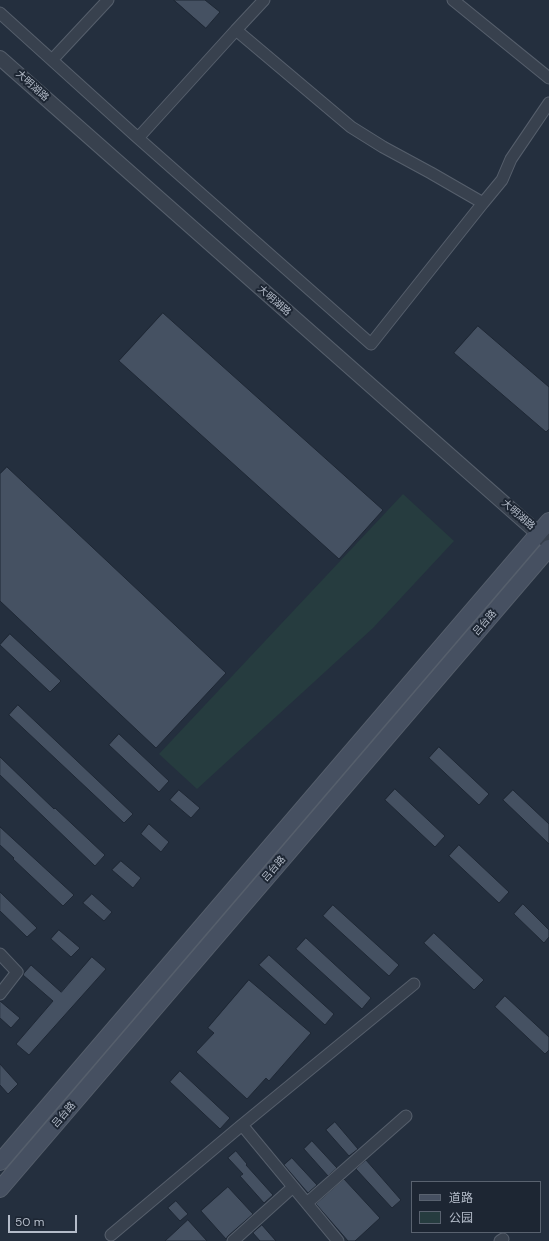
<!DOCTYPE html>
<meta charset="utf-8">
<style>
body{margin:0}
#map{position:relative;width:549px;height:1241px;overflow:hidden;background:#242f3e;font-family:"DM Sans","Noto Sans SC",sans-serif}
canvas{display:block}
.legend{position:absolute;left:411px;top:1181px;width:130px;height:52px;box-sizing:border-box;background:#1d2633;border:1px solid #59626f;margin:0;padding:5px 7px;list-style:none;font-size:12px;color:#b4bcc9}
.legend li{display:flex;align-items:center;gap:8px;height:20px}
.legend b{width:20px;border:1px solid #59626f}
.scale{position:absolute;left:8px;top:1215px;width:69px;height:18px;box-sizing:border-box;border:2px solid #b4bcc9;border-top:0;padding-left:5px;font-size:12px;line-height:14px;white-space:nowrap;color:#b4bcc9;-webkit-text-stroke:3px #1d2633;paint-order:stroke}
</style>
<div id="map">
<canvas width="549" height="1241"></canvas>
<ul class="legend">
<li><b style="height:5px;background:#465061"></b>道路</li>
<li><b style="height:11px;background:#263c3f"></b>公园</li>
</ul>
<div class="scale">50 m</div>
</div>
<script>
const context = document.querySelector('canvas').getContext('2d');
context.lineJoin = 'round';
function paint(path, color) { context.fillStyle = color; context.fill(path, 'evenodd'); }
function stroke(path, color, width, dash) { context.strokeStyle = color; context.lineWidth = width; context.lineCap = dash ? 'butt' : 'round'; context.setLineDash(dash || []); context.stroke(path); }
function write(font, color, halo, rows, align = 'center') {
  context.font = font + ' "DM Sans","Noto Sans SC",sans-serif'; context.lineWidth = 4; context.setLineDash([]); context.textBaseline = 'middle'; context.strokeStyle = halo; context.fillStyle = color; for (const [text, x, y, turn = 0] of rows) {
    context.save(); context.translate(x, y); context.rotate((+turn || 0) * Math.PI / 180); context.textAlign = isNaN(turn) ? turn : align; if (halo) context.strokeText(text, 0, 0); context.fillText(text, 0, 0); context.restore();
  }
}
paint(new Path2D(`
 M403,494L454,541L373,628L197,789L159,754Z`), '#263c3f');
const building = new Path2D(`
 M174,0H205L220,12L206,28Z
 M163,313L383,510L339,559L119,361Z
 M478,326L549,387V429L546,432L454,353Z
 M7,467L226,673L156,748L0,601V474Z
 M10,634L61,681L50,692L0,645Z
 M18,705L133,814L124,823L9,715Z
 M119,734L169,781L159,792L109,745Z
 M439,747L489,794L479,805L429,758Z
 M0,757L54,809L55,808L105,855L95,866L0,775Z
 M395,789L445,836L435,847L385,800Z
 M179,790L200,808L191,818L170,800Z
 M513,790L549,824V844L503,800Z
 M149,824L169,842L161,852L141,834Z
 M0,827L74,895L63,906L13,859L14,858L0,845Z
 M459,845L509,892L499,903L449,856Z
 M121,861L141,878L133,888L112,870Z
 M0,892L37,928L27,937L0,911Z
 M92,894L112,912L104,921L83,903Z
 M523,904L549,930V937L544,943L514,914Z
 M333,905L399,965L389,976L323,916Z
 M59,930L80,948L71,957L51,939Z
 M434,933L484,980L474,990L424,943Z
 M306,938L371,998L362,1009L296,949Z
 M269,955L334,1014L325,1025L259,965Z
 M92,957L106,969L29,1055L16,1044L53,1001L23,975L24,973L31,965L61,992Z
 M249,980L311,1033L269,1081L266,1078L247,1099L196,1052L214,1033L208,1028Z
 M505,996L549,1037V1050L545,1054L495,1007Z
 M0,1001L20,1018L11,1028L0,1018Z
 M0,1064L18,1084L8,1094L0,1085Z
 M180,1071L230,1118L220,1129L170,1082Z
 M335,1122L358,1149L349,1156L326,1130Z
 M312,1141L337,1168L328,1176L304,1149Z
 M236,1151L247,1164L246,1165L273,1195L264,1203L240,1176L243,1174L228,1158Z
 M292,1158L317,1185L308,1193L284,1165Z
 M366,1160L401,1200L392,1208L356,1169Z
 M344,1179L380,1218L355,1241H348L316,1204Z
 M228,1187L253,1214L228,1236L226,1239L201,1211Z
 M176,1201L188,1214L180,1221L168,1208Z
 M188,1220L207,1241H165L179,1228Z
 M262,1225L276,1241H260L253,1233Z`);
paint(building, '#455162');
stroke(building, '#1f2835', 1);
const minor = new Path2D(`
 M453,0L549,78
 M0,13L138,138
 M236,30L351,127L383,147L431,173L483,203L371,344L138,138Z
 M236,30L264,0
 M52,60L108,0
 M483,203L502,180L511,159L549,103
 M0,954L17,972L0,994
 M242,1125L414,984
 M307,1203L406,1116
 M111,1235L242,1125L338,1241
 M233,1241L293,1187
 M500,1241L503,1239`);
const tertiary = new Path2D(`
 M0,58L549,543`);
const secondary = new Path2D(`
 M0,1162L549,521
 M0,1189L549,548`);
stroke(minor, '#565f6c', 13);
stroke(tertiary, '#565f6c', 16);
stroke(secondary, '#565f6c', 18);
stroke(minor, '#38414e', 11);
stroke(tertiary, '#38414e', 14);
stroke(secondary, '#465061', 16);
write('10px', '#b4bcc9', '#1d2633', [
 ["大明湖路",32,86,42],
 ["大明湖路",274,301,41],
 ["大明湖路",518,515,41],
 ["吕台路",485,623,-49],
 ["吕台路",274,869,-49],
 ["吕台路",64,1115,-49]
]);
</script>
